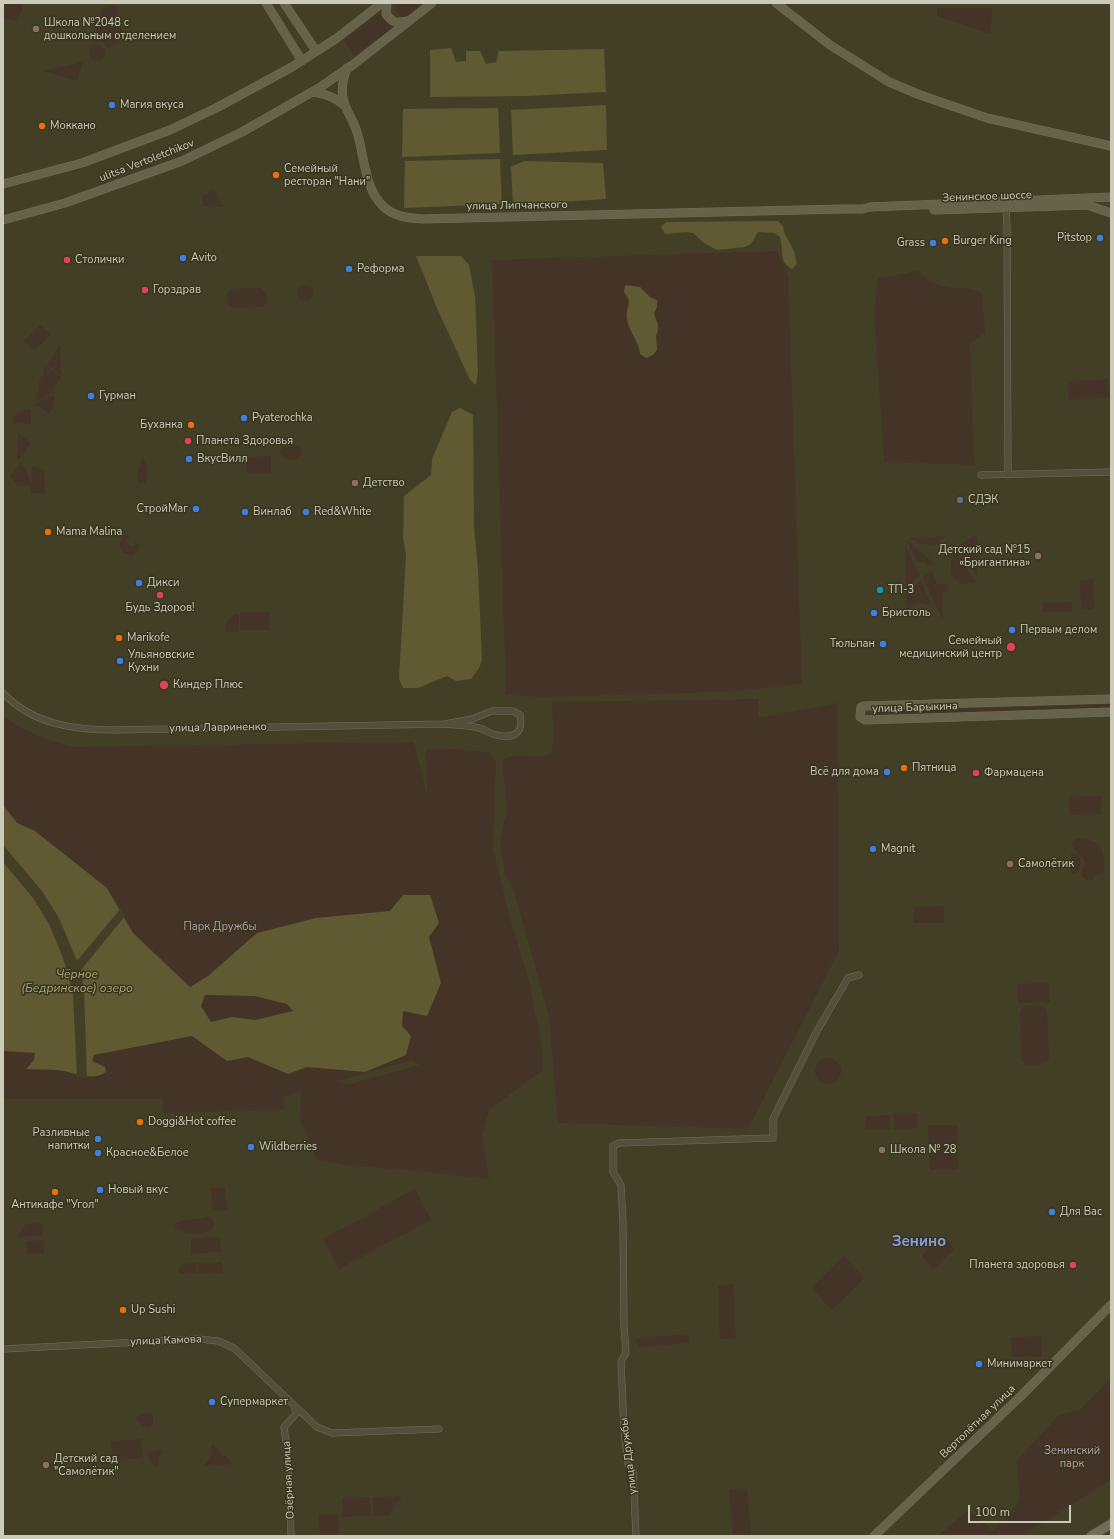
<!DOCTYPE html>
<meta charset="utf-8">
<style>
body{margin:0}
#map{position:relative;width:1114px;height:1539px;overflow:hidden;background:#433f26;font-family:"Nunito Sans",sans-serif}
canvas{display:block}
.frame{position:absolute;inset:0;border:4px solid #cccab8;pointer-events:none}
.scale{position:absolute;left:968px;top:1505px;width:103px;height:18px;box-sizing:border-box;border:2px solid #cccab8;border-top:0;padding-left:5px;font-size:12px;line-height:14px;white-space:nowrap;color:#cccab8;-webkit-text-stroke:3px #38351f;paint-order:stroke}
</style>
<div id="map">
<canvas width="1114" height="1539"></canvas>
<div class="frame"></div>
<div class="scale">100 m</div>
</div>
<script>
const context = document.querySelector('canvas').getContext('2d');
context.lineJoin = 'round';
function paint(path, color) { context.fillStyle = color; context.fill(path, 'evenodd'); }
function stroke(path, color, width, dash) { context.strokeStyle = color; context.lineWidth = width; context.lineCap = dash ? 'butt' : 'round'; context.setLineDash(dash || []); context.stroke(path); }
function write(font, color, halo, rows, align = 'center') {
  context.font = font + ' "Nunito Sans",sans-serif'; context.lineWidth = 3; context.setLineDash([]); context.textBaseline = 'middle'; context.strokeStyle = halo; context.fillStyle = color; for (const [text, x, y, turn = 0] of rows) {
    context.save(); context.translate(x, y); context.rotate((+turn || 0) * Math.PI / 180); context.textAlign = isNaN(turn) ? turn : align; if (halo) context.strokeText(text, 0, 0); context.fillText(text, 0, 0); context.restore();
  }
}
paint(new Path2D(`
 M3,3H24L18,21L3,17Z
 M396,3H423L406,17L399,16L396,11Z
 M113,4L118,9L117,15L114,17L105,18L101,13L102,9Z
 M937,8H992L991,34L937,16Z
 M380,13L392,28L354,56L344,40Z
 M100,19C106,24 111,22 118,20C126,35 124,43 108,48L103,42H93Z
 M89 53a8 8 0 1 1 16 0a8 8 0 1 1-16 0Z
 M83,62L77,81L43,71Z
 M214,190L223,207L202,206V196Z
 M777,251L788,276L802,684L725,692L539,697L506,694L492,260ZM640,287L650,297L657,307L654,313L658,330L656,336L657,350L640,354C639,341 629,332 627,319C625,311 630,306 628,298Z
 M918,271C927,279 941,288 955,288C966,289 972,286 982,293L985,333L970,344L974,465L884,462L874,312L878,278Z
 M297 293a8 8 0 1 1 16 0a8 8 0 1 1-16 0Z
 M261,288L267,294V302L263,307L233,308L227,303V294L231,289Z
 M40,324L51,334L34,351L24,341Z
 M60,345L61,375L47,365Z
 M46,366L61,377L53,390L54,392L36,402L40,378L44,375L43,370Z
 M1108,379L1110,397L1069,400L1068,381Z
 M55,394L53,408L49,414L35,404Z
 M28,408L31,410V424L13,423L14,416Z
 M18,433L31,443L19,460L17,459Z
 M298,446L302,449V454L296,459L288,460L281,456L280,451L283,447Z
 M271,456V473H246V457Z
 M142,457C149,465 148,475 145,485L142,482L138,483V473Z
 M20,462C27,468 30,477 30,486H18L10,477Z
 M32,466L44,470L45,493H31Z
 M127,534L130,537L126,540L128,545L133,546L136,543L140,546L137,552L132,555L123,553L119,545L122,537Z
 M946,536L935,545L917,543L910,538Z
 M972,536H977L978,579L959,546Z
 M907,540L934,563L930,567L924,562L916,561Z
 M905,544L919,576L906,588Z
 M956,549L976,583L961,584L951,575V554Z
 M932,570L937,584H948V591L942,592L943,620L923,578Z
 M1093,579L1094,609L1081,610L1080,580Z
 M921,580L931,605L919,603L907,609L906,593Z
 M1072,602V612H1043V603Z
 M240,612H269L270,630H240Z
 M239,614V630L236,632H225C224,623 229,616 239,614Z
 M759,699L758,718L837,703L839,951L748,1129L558,1123L549,1017L513,888L505,874L500,841L507,810L502,760L516,755L539,756L551,754L554,733L552,709L553,702Z
 M1111,704V708L873,715V711Z
 M3,716C28,734 46,740 75,747L414,742L427,794L426,750L452,749L489,752L496,762L493,848L509,915L529,981L542,1047L543,1070L489,1110L482,1136L489,1179L419,1171L353,1166L317,1160L300,1119L301,1091L283,1097V1110L163,1113V1099H3ZM412,1060L419,1065L350,1084L338,1081Z
 M1101,796V814L1070,815L1069,797Z
 M1077,839C1095,839 1103,843 1104,862C1104,867 1105,870 1102,874L1096,875L1092,880L1088,881L1081,876V872L1085,863L1083,859L1071,845L1074,840Z
 M1072,852C1082,856 1083,864 1078,872L1074,874L1071,872V853Z
 M944,906V923H914V907Z
 M1049,983L1050,1002L1018,1003L1017,984Z
 M1025,1006C1032,1006 1042,1004 1047,1010L1049,1057C1046,1067 1035,1064 1027,1065L1022,1061L1020,1013L1022,1008Z
 M815 1071a13 13 0 1 1 26 0a13 13 0 1 1-26 0Z
 M894,1113H917L918,1128L894,1129Z
 M890,1115V1129H866V1116Z
 M928,1125H957L958,1169L930,1170Z
 M225,1187L227,1210L213,1211L211,1188Z
 M415,1189L431,1220L339,1269L323,1239Z
 M207,1217H211L214,1224L212,1230C199,1236 182,1236 172,1226C182,1216 195,1221 207,1217Z
 M42,1223L43,1236L19,1237V1234L26,1224Z
 M942,1236L955,1249L934,1269L921,1256Z
 M220,1237L221,1252L191,1254V1239Z
 M44,1240V1253L27,1254L26,1241Z
 M844,1256L865,1278L832,1310L811,1288Z
 M184,1262L196,1263V1273L186,1274L178,1272V1270Z
 M222,1262L223,1273L199,1274L198,1263Z
 M733,1284L736,1338L720,1339L718,1286Z
 M688,1334L689,1343L638,1347L637,1338Z
 M1042,1336V1357H1012L1011,1337Z
 M1111,1378V1480L1021,1536H937L969,1510L993,1531L1020,1501L1017,1460L1059,1415L1079,1410Z
 M151,1413L153,1415V1424L149,1428L144,1427L135,1419L142,1414Z
 M141,1439L143,1458L113,1460L111,1441Z
 M212,1444L213,1445L233,1464L204,1466C211,1457 211,1456 212,1444Z
 M163,1449V1451L159,1458V1466L156,1467L151,1463L148,1452Z
 M747,1489L751,1536H733L729,1490Z
 M401,1496L400,1501C395,1506 390,1507 391,1515L374,1516L373,1497Z
 M370,1497L371,1516L343,1517L342,1498Z
 M338,1514L339,1536H320L319,1515Z`), '#443428');
paint(new Path2D(`
 M451,48L456,62L466,61V51H480L486,64L496,62L499,51L604,49L606,92L527,96L430,97V50Z
 M606,105L607,150L513,155L511,110Z
 M498,108L500,153L402,157L403,109Z
 M500,159L502,204L404,208L405,161Z
 M524,161L603,163L606,199L513,205L511,167Z
 M778,221L783,226L784,232L794,251L797,264L792,269C778,261 784,250 780,237L774,233L758,232L751,244L745,247L717,250L704,243L693,233L686,232L665,234L661,227L666,222Z
 M416,256H461L469,265L475,296L478,372L476,385L470,380L437,308Z
 M625,285L640,287L650,297L657,300V307L654,313L656,320L658,323V330L656,336L657,350L653,355L646,358L640,354C639,341 629,332 627,319C625,307 634,304 624,292Z
 M460,408L473,415L474,526L478,570L482,661L479,668L471,679L456,681L447,676L418,688H403L399,679L406,554L403,538L404,496L431,475L432,459L452,412Z
 M3,805L17,823L35,831L107,888L133,933L190,987L208,976L257,933L316,918L390,911L403,895H430L439,923L429,937L441,983L427,1016L403,1011L402,1026L411,1036L406,1055L365,1072L307,1067L288,1074L248,1057L227,1061L192,1036L94,1055L92,1061L105,1067L106,1072C94,1081 77,1074 64,1071C55,1069 36,1070 26,1069L34,1060L35,1053L3,1051ZM205,995L255,996L287,1004L293,1011L255,1020L232,1017L211,1022L201,1006Z`), '#5f5a31');
paint(new Path2D(`
 M3,845L42,891L59,918L77,961L121,908L125,916L81,970L84,991L87,1078L77,1077L73,995L69,976L61,953L49,924L33,898L3,862Z`), '#433f26');
const street = new Path2D(`
 M1006,208L1007,227L1008,475
 M981,475L1111,472
 M3,693C32,724 74,730 114,730L444,724L472,719L492,711H513L520,715C524,734 513,739 496,735C490,734 485,729 479,728C467,725 455,725 444,724
 M3,1349L198,1339L218,1341L234,1348L317,1427L332,1433L439,1429
 M291,1536L288,1456L284,1427L296,1414L294,1405
 M636,1536L633,1470L628,1464L624,1430L621,1361L626,1353L624,1325L623,1223L621,1185L613,1172V1146L619,1143L773,1138V1119L817,1031L848,978L859,975`);
const secondary = new Path2D(`
 M266,3L302,61
 M284,3L316,51
 M387,3L386,14C392,22 396,24 406,21
 M776,3L830,45L889,82L920,95L987,118L1111,146
 M347,68C343,78 341,87 343,98C345,109 352,118 356,129C365,154 363,189 385,208C396,217 409,218 423,219L843,209H862L870,207L1111,197
 M312,92C326,94 335,97 345,106
 M3,184L82,163L170,130L218,107L292,67L337,38L382,3
 M934,210L1087,205L1111,213
 M3,220L65,203L182,161L242,132L319,88L354,64L432,3
 M1111,699L864,706L861,707L860,717L865,720L1111,712
 M874,1536L1022,1395L1111,1305`);
const primary = new Path2D(`
 M1091,1536L1111,1524`);
stroke(street, '#73705c', 7);
stroke(secondary, '#73705c', 9);
stroke(primary, '#5f5c47', 10);
stroke(street, '#52503b', 6);
stroke(secondary, '#656349', 8);
stroke(primary, '#726f59', 9);
for (const [x, y, r, color] of [
 [36,29,4,"#8d6e63"],
 [112,105,4,"#3f7fe0"],
 [42,126,4,"#e8710a"],
 [276,175,4,"#e8710a"],
 [1100,238,4,"#3f7fe0"],
 [945,241,4,"#e8710a"],
 [933,243,4,"#3f7fe0"],
 [183,258,4,"#3f7fe0"],
 [67,260,4,"#e0444e"],
 [349,269,4,"#3f7fe0"],
 [145,290,4,"#e0444e"],
 [91,396,4,"#3f7fe0"],
 [244,418,4,"#3f7fe0"],
 [191,425,4,"#e8710a"],
 [188,441,4,"#e0444e"],
 [189,459,4,"#3f7fe0"],
 [355,483,4,"#8d6e63"],
 [960,500,4,"#5c6f8a"],
 [196,509,4,"#3f7fe0"],
 [245,512,4,"#3f7fe0"],
 [306,512,4,"#3f7fe0"],
 [48,532,4,"#e8710a"],
 [1038,556,4,"#8d6e63"],
 [139,583,4,"#3f7fe0"],
 [880,590,4,"#0f9aa8"],
 [160,595,4,"#e0444e"],
 [874,613,4,"#3f7fe0"],
 [1012,630,4,"#3f7fe0"],
 [119,638,4,"#e8710a"],
 [883,644,4,"#3f7fe0"],
 [1011,647,5,"#e0444e"],
 [120,661,4,"#3f7fe0"],
 [164,685,5,"#e0444e"],
 [904,768,4,"#e8710a"],
 [887,772,4,"#3f7fe0"],
 [976,773,4,"#e0444e"],
 [873,849,4,"#3f7fe0"],
 [1010,864,4,"#8d6e63"],
 [140,1122,4,"#e8710a"],
 [98,1139,4,"#3f7fe0"],
 [251,1147,4,"#3f7fe0"],
 [882,1150,4,"#8d6e63"],
 [98,1153,4,"#3f7fe0"],
 [100,1190,4,"#3f7fe0"],
 [55,1192,4,"#e8710a"],
 [1052,1212,4,"#3f7fe0"],
 [1073,1265,4,"#e0444e"],
 [123,1310,4,"#e8710a"],
 [979,1364,4,"#3f7fe0"],
 [212,1402,4,"#3f7fe0"],
 [46,1465,4,"#8d6e63"]
]) { const dot = new Path2D(); dot.arc(x, y, r, 0, 2 * Math.PI); context.fillStyle = color; context.fill(dot); stroke(dot, '#38351f', 1.5); }
write('11px', '#cccab8', '#38351f', [
 ["Школа №2048 с",44,23],
 ["дошкольным отделением",44,36],
 ["Магия вкуса",120,105],
 ["Моккано",50,126],
 ["Семейный",284,169],
 ["ресторан \"Нани\"",284,182],
 ["Pitstop",1092,238,"right"],
 ["Burger King",953,241],
 ["Grass",925,243,"right"],
 ["Avito",191,258],
 ["Столички",75,260],
 ["Реформа",357,269],
 ["Горздрав",153,290],
 ["Гурман",99,396],
 ["Pyaterochka",252,418],
 ["Буханка",183,425,"right"],
 ["Планета Здоровья",196,441],
 ["ВкусВилл",197,459],
 ["Детство",363,483],
 ["СДЭК",968,500],
 ["СтройМаг",188,509,"right"],
 ["Винлаб",253,512],
 ["Red&White",314,512],
 ["Mama Malina",56,532],
 ["Детский сад №15",1030,550,"right"],
 ["«Бригантина»",1030,563,"right"],
 ["Дикси",147,583],
 ["ТП-3",888,590],
 ["Будь Здоров!",160,608,"center"],
 ["Бристоль",882,613],
 ["Первым делом",1020,630],
 ["Marikofe",127,638],
 ["Семейный",1002,641,"right"],
 ["медицинский центр",1002,654,"right"],
 ["Тюльпан",875,644,"right"],
 ["Ульяновские",128,655],
 ["Кухни",128,668],
 ["Киндер Плюс",173,685],
 ["Пятница",912,768],
 ["Всё для дома",879,772,"right"],
 ["Фармацена",984,773],
 ["Magnit",881,849],
 ["Самолётик",1018,864],
 ["Doggi&Hot coffee",148,1122],
 ["Разливные",90,1133,"right"],
 ["напитки",90,1146,"right"],
 ["Wildberries",259,1147],
 ["Школа № 28",890,1150],
 ["Красное&Белое",106,1153],
 ["Новый вкус",108,1190],
 ["Антикафе \"Угол\"",55,1205,"center"],
 ["Для Вас",1060,1212],
 ["Планета здоровья",1065,1265,"right"],
 ["Up Sushi",131,1310],
 ["Минимаркет",987,1364],
 ["Супермаркет",220,1402],
 ["Детский сад",54,1459],
 ["\"Самолётик\"",54,1472]
], 'left');
write('11px', '#cccab8', '#38351f', [
 ["ulitsa Vertoletchikov",147,161,-21],
 ["Зенинское шоссе",987,197,-2],
 ["улица Липчанского",517,206,-1],
 ["улица Барыкина",915,708,-2],
 ["улица Лавриненко",218,728,-1],
 ["улица Камова",166,1341,-2],
 ["Вертолётная улица",978,1422,-44],
 ["улица Дружбы",629,1456,-97],
 ["Озёрная улица",289,1480,-93]
]);
write('11px', '#ba9aaa', '#38351f', [
 ["Парк Дружбы",220,927],
 ["Зенинский",1072,1451],
 ["парк",1072,1464]
]);
write('italic 12px', '#aba471', '#38351f', [
 ["Чёрное",77,975],
 ["(Бедринское) озеро",77,989]
]);
write('bold 15px', '#859de0', '#38351f', [
 ["Зенино",919,1242]
]);
</script>
